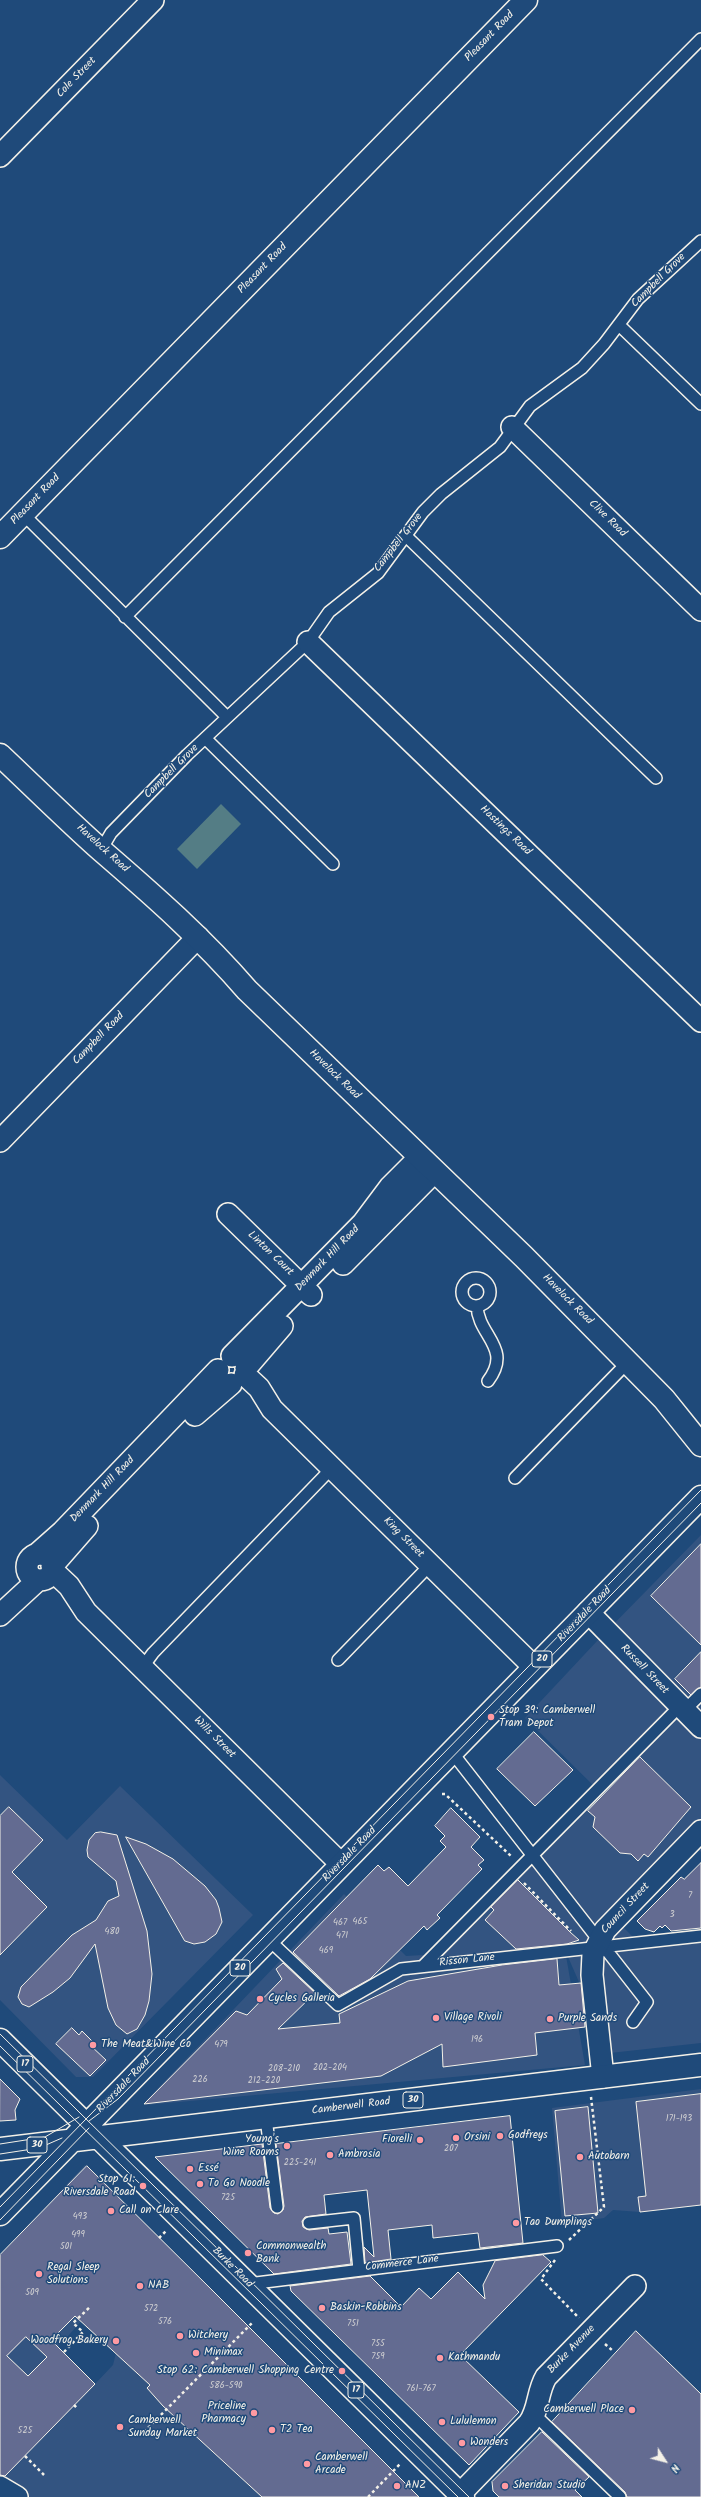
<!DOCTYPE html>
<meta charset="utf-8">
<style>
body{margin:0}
#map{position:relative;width:701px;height:2497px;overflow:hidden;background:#1f4a7a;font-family:Kalam,sans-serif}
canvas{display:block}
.north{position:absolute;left:645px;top:2441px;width:40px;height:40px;-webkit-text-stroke:3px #1f4a7a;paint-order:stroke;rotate:126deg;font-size:11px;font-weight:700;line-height:16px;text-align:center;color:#f4f1e8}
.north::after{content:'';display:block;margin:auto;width:14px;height:18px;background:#f4f1e8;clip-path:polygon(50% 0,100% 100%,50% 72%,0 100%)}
</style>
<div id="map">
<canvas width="701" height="2497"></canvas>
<div class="north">N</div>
</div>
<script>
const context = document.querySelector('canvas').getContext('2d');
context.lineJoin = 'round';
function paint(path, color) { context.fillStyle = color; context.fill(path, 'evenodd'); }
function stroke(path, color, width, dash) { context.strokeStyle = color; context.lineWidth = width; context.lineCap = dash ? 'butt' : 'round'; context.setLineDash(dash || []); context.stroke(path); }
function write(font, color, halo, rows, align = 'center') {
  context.font = font + ' Kalam,sans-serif'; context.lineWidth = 3; context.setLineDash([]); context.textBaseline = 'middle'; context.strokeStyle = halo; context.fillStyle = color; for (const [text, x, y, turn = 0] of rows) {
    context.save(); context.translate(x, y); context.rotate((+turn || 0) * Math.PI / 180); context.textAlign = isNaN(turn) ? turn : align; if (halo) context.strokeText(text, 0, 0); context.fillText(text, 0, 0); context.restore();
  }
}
paint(new Path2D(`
 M701,1535V1852L698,1849L623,1927L637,1941L701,1930V2043L610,2053L565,1950L585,2065L146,2105L145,2102L344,1894L406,1956L440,1954L599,1791L525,1718L598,1640Z
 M0,1775L67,1840L120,1786L253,1915L93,2077H76L0,2000Z
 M701,2089V2205L640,2212L613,2210L604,2218L562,2224L552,2108Z
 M85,2165L213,2291L419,2497H29L4,2477L0,2473V2255ZM86,2316V2327L116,2353L113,2365L95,2384L58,2347Z`), '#335481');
paint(new Path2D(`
 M221,804L241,824L197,869L177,849Z`), '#547d85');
const building = new Path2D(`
 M701,1544V1645L651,1596Z
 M701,1652V1687L691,1695L675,1679Z
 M534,1732L573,1770L535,1806L497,1769Z
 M640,1757L691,1807L648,1857L644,1854L638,1861L631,1854L620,1853L593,1827L595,1817L588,1811Z
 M9,1807L43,1840L12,1872L47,1907L0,1955V1816Z
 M451,1808L480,1837L471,1847L484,1860L478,1865L482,1869L437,1915L440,1918L427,1930L424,1926L370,1979L339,1996L293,1952L378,1865L384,1871L389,1867L408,1886L446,1847L440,1841L445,1836L435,1826Z
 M101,1832L117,1835L147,1931L152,1974L149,2001L145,2015L137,2029L127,2034L116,2025L108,2008L95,1944L70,1978L53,1992L29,2007L22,2004L18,1997L21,1987L72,1935L96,1920L108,1901L119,1896L116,1881L88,1857L87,1850L89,1840L95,1833Z
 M126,1837L146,1844L173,1859L205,1886L216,1900L219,1908L222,1922L216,1934L205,1942L194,1944L185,1941Z
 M701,1863V1928L671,1931L665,1925L662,1928L660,1926L654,1932L645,1929L637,1921L681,1877L684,1879Z
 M518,1880L570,1932L579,1940L567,1944L516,1949L485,1920L494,1910L491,1907Z
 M557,1959L559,1985L581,1983L585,2027L535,2033L537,2055L443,2067L442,2044L381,2076L144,2104L236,2011L247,2015L282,1979L276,1969L283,1963L315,1993L278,2029L340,2023L339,2014L408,1981L502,1965Z
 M72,2028L79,2035L82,2031L93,2042L90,2045L106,2060L90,2076L56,2044Z
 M0,2079L20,2099L15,2110L16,2120L0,2121Z
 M701,2094V2205L640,2212L638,2197L646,2196L636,2102Z
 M588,2107L598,2213L565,2216L555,2111Z
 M510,2116L523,2243L480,2248L478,2233L433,2238L432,2225L388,2230L391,2259L365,2263L364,2247L374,2257L367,2190L324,2195L326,2214L305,2217L302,2221L303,2227L309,2230L328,2228L329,2234L347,2232L351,2264L274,2274L155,2157L262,2144L270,2208L274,2213L278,2214L283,2210L284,2206L276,2144Z
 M87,2166L213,2291L419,2497H262L163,2406L147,2388L150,2385L75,2316L51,2340L95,2384L5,2476L0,2475V2255ZM26,2337L47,2357L28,2376L7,2356Z
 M543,2255L551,2262L460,2355L519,2412L469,2465L291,2291L290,2286L370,2276L401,2307L419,2288L431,2299L458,2272L485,2299L483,2285L495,2261Z
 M636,2331L701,2394V2497H627L625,2492L552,2422Z
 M542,2432L589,2477L575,2490L582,2497H499L493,2491L492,2482Z`);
paint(building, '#636b91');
stroke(building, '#f4f1e8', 1);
const service = new Path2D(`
 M619,325L701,404
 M23,514L227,717
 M406,536L656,778
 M125,617L701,39
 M206,739L333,864
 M101,850L111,833L187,755L308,642L329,612L378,573L423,512L441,494L500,447L530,406L582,368L604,344L638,299L701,241
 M462 1292a14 14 0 1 1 28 0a14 14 0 1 1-28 0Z
 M477,1306C478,1336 513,1348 488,1381
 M515,1478L628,1362
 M338,1660L430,1565
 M142,1668L153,1653L332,1468
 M684,1711L701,1694
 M451,1751L647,2002L633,2022
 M268,1939L338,2005L401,1969L701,1936
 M423,1966L680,1706
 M266,2118L277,2207
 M309,2223L354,2218L359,2270
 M248,2284L557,2246
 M535,2415L620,2497`);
const minor = new Path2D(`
 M0,156L153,0
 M512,427L701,610
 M308,642L701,1021
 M0,1141L198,937
 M228,1214L311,1295
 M343,1264L434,1172
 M232,1356L363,1223L390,1187L419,1158
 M246,1368L282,1326
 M245,1375L259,1388L272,1409L534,1667
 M195,1415L231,1384
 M27 1567a13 13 0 1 1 26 0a13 13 0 1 1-26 0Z
 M36,1555L62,1532L218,1370
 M52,1566L87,1526
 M52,1570L69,1586L86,1612L341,1864
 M588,1612L701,1727
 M0,1615L38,1580
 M603,2077L592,1975L593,1954L605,1930L701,1831
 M0,2487L17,2497
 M460,2494L529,2423C539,2410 537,2392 546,2377L635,2286`);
const tertiary = new Path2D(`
 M0,537L526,0
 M0,755C34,787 67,820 102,851C153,895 203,939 247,990L524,1257L664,1399L701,1445`);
const primary = new Path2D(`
 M0,2040L463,2497
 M0,2149L701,2065
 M0,2214L701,1497`);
stroke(service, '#f4f1e8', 14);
stroke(minor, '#f4f1e8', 24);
stroke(tertiary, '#f4f1e8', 25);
stroke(primary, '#f4f1e8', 25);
stroke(new Path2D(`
 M442,1794H445L512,1857
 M524,1883L571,1931
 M159,2238L166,2231
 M569,2240L604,2207L591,2097
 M555,2260L541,2279L579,2318
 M605,2344L613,2351
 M64,2352L83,2332L73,2323L91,2306
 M74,2405L78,2409
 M144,2432L252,2323
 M25,2456L44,2475
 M368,2497L401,2463`), '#f4f1e8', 2.5, [3, 3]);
stroke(service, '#1f4a7a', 11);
stroke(minor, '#1f4a7a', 21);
stroke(tertiary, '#1f4a7a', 22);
stroke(primary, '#1f4a7a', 22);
stroke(new Path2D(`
 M0,2034L469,2497
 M0,2046L458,2497
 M89,2121L118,2099L701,1503
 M0,2144L45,2137L79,2117
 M0,2154L39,2148L62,2138
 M0,2207L701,1490
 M0,2220L89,2128`), '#f4f1e8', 1);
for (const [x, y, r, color] of [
 [491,1717,4,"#ff9aa2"],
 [260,1999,4,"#ff9aa2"],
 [436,2018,4,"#ff9aa2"],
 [550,2019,4,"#ff9aa2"],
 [93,2045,4,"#ff9aa2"],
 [500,2136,4,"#ff9aa2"],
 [456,2138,4,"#ff9aa2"],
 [420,2140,4,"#ff9aa2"],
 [287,2146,4,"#ff9aa2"],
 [330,2155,4,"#ff9aa2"],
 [580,2157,4,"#ff9aa2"],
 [190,2169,4,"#ff9aa2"],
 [200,2184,4,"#ff9aa2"],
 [143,2186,4,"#ff9aa2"],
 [111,2211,4,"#ff9aa2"],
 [516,2223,4,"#ff9aa2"],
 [248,2253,4,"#ff9aa2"],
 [39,2274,4,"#ff9aa2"],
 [140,2286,4,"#ff9aa2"],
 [322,2308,4,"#ff9aa2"],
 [180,2336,4,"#ff9aa2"],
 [116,2341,4,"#ff9aa2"],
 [196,2353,4,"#ff9aa2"],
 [440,2358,4,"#ff9aa2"],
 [342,2371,4,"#ff9aa2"],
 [632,2410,4,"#ff9aa2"],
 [254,2413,4,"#ff9aa2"],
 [442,2422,4,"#ff9aa2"],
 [120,2427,4,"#ff9aa2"],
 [272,2430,4,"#ff9aa2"],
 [462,2443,4,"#ff9aa2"],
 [307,2464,4,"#ff9aa2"],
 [397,2486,4,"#ff9aa2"],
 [505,2486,4,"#ff9aa2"]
]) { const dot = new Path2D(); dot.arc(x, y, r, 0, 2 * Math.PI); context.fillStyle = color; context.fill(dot); stroke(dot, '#1f4a7a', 1.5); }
write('9px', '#d0d0d2', null, [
 ["7",690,1896],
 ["3",672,1915],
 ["465",360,1922],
 ["467",340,1923],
 ["480",112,1932],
 ["471",342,1936],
 ["469",326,1951],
 ["196",477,2040],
 ["479",221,2045],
 ["202-204",330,2068],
 ["208-210",284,2069],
 ["226",200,2080],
 ["212-220",264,2081],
 ["171-193",679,2119],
 ["207",451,2149],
 ["225-241",300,2163],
 ["725",228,2198],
 ["493",80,2217],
 ["499",78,2235],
 ["501",66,2247],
 ["509",32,2293],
 ["572",151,2309],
 ["576",165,2322],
 ["751",353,2324],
 ["755",378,2344],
 ["759",378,2357],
 ["586-590",226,2386],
 ["761-767",421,2389],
 ["525",25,2431]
]);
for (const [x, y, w] of [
 [542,1659,20],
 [240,1968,20],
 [25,2064,16],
 [413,2100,20],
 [37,2145,20],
 [356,2390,16]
]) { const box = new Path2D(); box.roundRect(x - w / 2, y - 8, w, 16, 3); context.fillStyle = '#1f4a7a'; context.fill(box); stroke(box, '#f4f1e8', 1); }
write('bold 10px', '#f4f1e8', null, [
 ["20",542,1659],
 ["20",240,1968],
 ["17",25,2064],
 ["30",413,2100],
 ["30",37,2145],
 ["17",356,2390]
]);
write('11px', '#f4f1e8', '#1f4a7a', [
 ["Pleasant Road",490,37,-46],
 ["Cole Street",77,78,-46],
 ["Pleasant Road",263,269,-46],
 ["Campbell Grove",659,281,-45],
 ["Pleasant Road",36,500,-46],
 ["Clive Road",607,519,44],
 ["Campbell Grove",399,543,-52],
 ["Campbell Grove",172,772,-45],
 ["Hastings Road",505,831,44],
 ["Havelock Road",102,849,42],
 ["Campbell Road",99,1039,-46],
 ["Havelock Road",334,1075,44],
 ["Linton Court",270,1254,44],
 ["Denmark Hill Road",328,1259,-46],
 ["Havelock Road",567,1300,45],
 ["Denmark Hill Road",103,1490,-46],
 ["King Street",403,1538,45],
 ["Riversdale Road",585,1615,-46],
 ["Russell Street",644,1670,46],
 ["Wills Street",214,1738,45],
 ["Riversdale Road",350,1855,-46],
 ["Council Street",626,1909,-47],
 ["Risson Lane",467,1961,-6],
 ["Riversdale Road",124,2086,-46],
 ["Camberwell Road",351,2107,-7],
 ["Commerce Lane",402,2264,-7],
 ["Burke Road",232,2268,45],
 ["Burke Avenue",572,2350,-46]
]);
write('11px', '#f4f1e8', '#1f4a7a', [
 ["Stop 39: Camberwell",499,1711],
 ["Tram Depot",499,1724],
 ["Cycles Galleria",268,1999],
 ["Village Rivoli",444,2018],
 ["Purple Sands",558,2019],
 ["The Meat&Wine Co",101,2045],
 ["Godfreys",508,2136],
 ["Orsini",464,2138],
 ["Young's",279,2140,"right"],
 ["Wine Rooms",279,2153,"right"],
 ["Fiorelli",412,2140,"right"],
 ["Ambrosia",338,2155],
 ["Autobarn",588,2157],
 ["Essé",198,2169],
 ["Stop 61:",135,2180,"right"],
 ["Riversdale Road",135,2193,"right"],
 ["To Go Noodle",208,2184],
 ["Call on Clare",119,2211],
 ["Tao Dumplings",524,2223],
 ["Commonwealth",256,2247],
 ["Bank",256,2260],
 ["Regal Sleep",47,2268],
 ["Solutions",47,2281],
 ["NAB",148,2286],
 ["Baskin-Robbins",330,2308],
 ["Witchery",188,2336],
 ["Woodfrog Bakery",108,2341,"right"],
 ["Minimax",204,2353],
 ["Kathmandu",448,2358],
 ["Stop 62: Camberwell Shopping Centre",334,2371,"right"],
 ["Priceline",246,2407,"right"],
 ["Pharmacy",246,2420,"right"],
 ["Camberwell Place",624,2410,"right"],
 ["Camberwell",128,2421],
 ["Sunday Market",128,2434],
 ["Lululemon",450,2422],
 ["T2 Tea",280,2430],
 ["Wonders",470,2443],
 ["Camberwell",315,2458],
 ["Arcade",315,2471],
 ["ANZ",405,2486],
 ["Sheridan Studio",513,2486]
], 'left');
</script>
